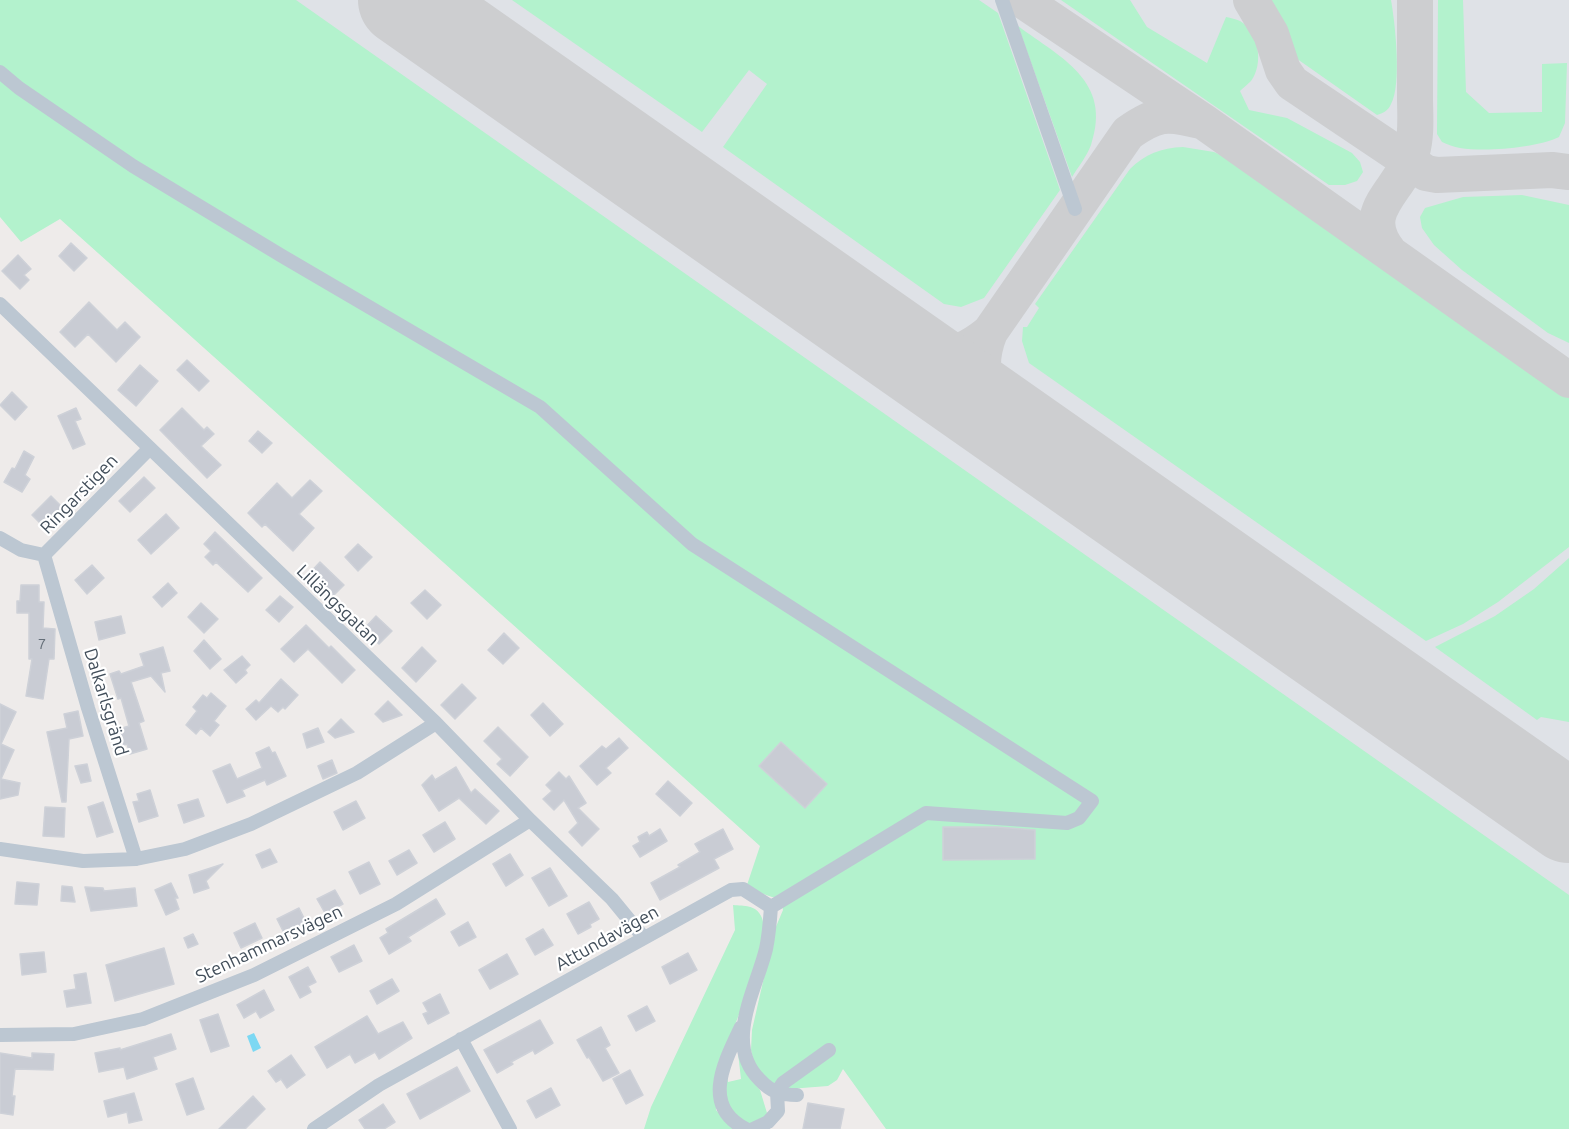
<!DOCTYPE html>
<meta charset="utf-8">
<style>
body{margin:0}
canvas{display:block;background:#eeebea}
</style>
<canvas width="1569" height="1129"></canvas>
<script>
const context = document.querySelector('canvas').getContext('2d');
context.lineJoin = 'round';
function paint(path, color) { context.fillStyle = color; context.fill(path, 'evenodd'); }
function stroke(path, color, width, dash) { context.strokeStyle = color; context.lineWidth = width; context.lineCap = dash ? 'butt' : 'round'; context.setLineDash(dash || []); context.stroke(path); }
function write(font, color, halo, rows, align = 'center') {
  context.font = font + ' Ubuntu,sans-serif'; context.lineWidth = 4.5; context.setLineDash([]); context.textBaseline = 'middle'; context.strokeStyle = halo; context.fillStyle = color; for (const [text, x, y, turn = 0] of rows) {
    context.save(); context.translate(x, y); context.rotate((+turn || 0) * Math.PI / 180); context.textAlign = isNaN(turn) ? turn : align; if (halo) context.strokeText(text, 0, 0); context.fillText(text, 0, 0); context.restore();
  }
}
paint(new Path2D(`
 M0,0H1569V1129Z`), '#dfe2e7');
paint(new Path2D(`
 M0,0H296L1569,895V1129H886L843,1069L837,1080L828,1086L789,1089L773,1085L755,1067L751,1050L752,1030L775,929L783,910L780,897H772L746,888L760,846L60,219L21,242L0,217Z
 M512,0H979L998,13L1060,190L984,298L961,307L944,304L723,147L767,84L749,70L702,132Z
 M1061,0H1130L1147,27L1207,63L1226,17C1231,18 1236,19 1240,21C1259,32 1264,64 1251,81C1248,84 1244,87 1240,91L1249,110L1287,118L1352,153L1360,162L1363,172L1357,181L1345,185H1329Z
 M1270,0H1391C1395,22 1402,85 1391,104C1388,111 1383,113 1377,115L1293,56L1287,27Z
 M1438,0H1463L1466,92L1489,113L1542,112V64L1567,63L1565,123L1559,137C1536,148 1486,152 1460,148C1454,147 1447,144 1442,142L1437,134Z
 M1018,26C1061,58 1113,81 1091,145C1087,156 1078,167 1072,177Z
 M1183,147L1214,152L1229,159L1569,398V547L1498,602L1463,624L1426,641L1029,363L1022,341L1023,327H1027L1039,308L1035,304L1130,169C1145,154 1161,148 1183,147Z
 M1522,195L1569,205V343L1548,333L1462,270L1434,245L1422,228L1420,217L1425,208L1463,197Z
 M1569,558V722L1541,717L1537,720L1435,647L1495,616L1534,589Z
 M733,905C744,906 756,905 761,916C774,939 735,1021 727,1047C720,1068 715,1088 716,1110L733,1129H644L651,1107L735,930Z
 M738,1053L750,1078L760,1090L767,1113L763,1120L746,1125L737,1119L724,1096L726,1070L728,1082L741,1079Z`), '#b3f2cd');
paint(new Path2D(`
 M254,1033L261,1048L253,1052L247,1036Z`), '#7cd8f3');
stroke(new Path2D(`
 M1022,0L1204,122L1569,380
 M1251,0L1271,34L1283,70L1292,83L1426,173L1437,175L1552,170L1569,172
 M1390,253C1355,210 1402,192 1412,152C1417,134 1415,114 1415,97C1415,64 1415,32 1415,0
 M900,347C938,360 959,358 990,332
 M1006,422C985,390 975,370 990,332L1128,133C1156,113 1167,112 1200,121`), '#cdced0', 36);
stroke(new Path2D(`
 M404,0L1569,817`), '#cdced0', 92);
const building = new Path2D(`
 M71,243L87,258L74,271L59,256Z
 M18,255L31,269L24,275L29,280L20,289L2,271Z
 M89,302L117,330L125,322L140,337L116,362L88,334L75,347L60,332Z
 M187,360L209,381L199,391L177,370Z
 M140,365L158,381L136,406L118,390Z
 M12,392L27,407L15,420L0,405Z
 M76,408L81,419L75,421L85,444L73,449L58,416Z
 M182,408L204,430L207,427L214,434L201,446L221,465L207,478L160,430Z
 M258,431L272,443L262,453L249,441Z
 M24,451L34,457L25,475L30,479L22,492L4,482L12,468L15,469Z
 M144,477L155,488L130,512L119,501Z
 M310,480L322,491L299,514L314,528L293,551L265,524L262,527L248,513L277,483L292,498Z
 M51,496L64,509L45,528L32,515Z
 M166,514L179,528L151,554L138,540Z
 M215,532L262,578L248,592L216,562L213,565L205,557L211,551L204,544Z
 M358,544L372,557L358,571L345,557Z
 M320,562L344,585L329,600L305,578Z
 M92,565L104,578L87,594L75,580Z
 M168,583L177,593L162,607L153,597Z
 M21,585H39V602H44L43,628L55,629L54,659H49L43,699L26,696L32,659H29V613H17V601H20Z
 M425,590L441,605L427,619L411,603Z
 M280,596L293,607L279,622L266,610Z
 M201,603L218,619L204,633L188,617Z
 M121,616L125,633L99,640L95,622Z
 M376,616L392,631L379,644L363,630Z
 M306,625L329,648L331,646L355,670L342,683L308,649L294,662L281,649Z
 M504,633L519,648L503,664L488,650Z
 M204,640L221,659L210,669L194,651Z
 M163,647L170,671L161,673L165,692L151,676L131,682L144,721L139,723L147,749L130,754L127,744L114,748L109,732L129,726L121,698L118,699L110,674L119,671L121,674L144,666L140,654Z
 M422,647L436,661L416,682L402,668Z
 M242,656L250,665L245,670L247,673L236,683L224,670Z
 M281,679L298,695L285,709L283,707L278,712L271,706L256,720L246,709L256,700L259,703Z
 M462,684L476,698L455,719L441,705Z
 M211,693L226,706L214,721L219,725L210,736L201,728L196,734L186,725L197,711L193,707L203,695L207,698Z
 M388,701L402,715L383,722L375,714Z
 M543,703L563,724L550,736L531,715Z
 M0,704L16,712L1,744L14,750L1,779L20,783L18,795L0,799Z
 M78,711L83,736L69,739L66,802H62L47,732L67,728L64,714Z
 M341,719L354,732L335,738L328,732Z
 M498,727L528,757L510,776L497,764L502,759L484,741Z
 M318,728L324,742L307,748L303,734Z
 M619,738L628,748L606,768L611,773L597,785L580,766L602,746L606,749Z
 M781,742L827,784L805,808L759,766Z
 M269,747L272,753L275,752L286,776L267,785L265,780L242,790L245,796L227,803L213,771L230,764L237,779L262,768L256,753Z
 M332,760L337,773L323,779L318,766Z
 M87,764L91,781L81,783L75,766Z
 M456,767L471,793L475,789L499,811L486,824L459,798L439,811L422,785L432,775L435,780Z
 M559,772L566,779L569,776L586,803L578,808L599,829L582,846L569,832L578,823L564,800L554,810L543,799L552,791L546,785Z
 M668,781L692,803L680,816L656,794Z
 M150,790L158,816L139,822L133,802L139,801L137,794Z
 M198,799L204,816L184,823L178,805Z
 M356,801L365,818L343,830L334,812Z
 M103,802L113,832L97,837L88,807Z
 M45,807L65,808L64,837L43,836Z
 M445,822L455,839L434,852L423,835Z
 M943,827H997L1035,830V859L943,860Z
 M660,829L667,841L640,857L633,846L640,842L638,837L647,832L649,836Z
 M723,829L733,849L714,859L719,868L660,900L651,883L680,867L678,865L700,852L695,844Z
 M270,849L277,862L262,868L256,855Z
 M409,850L417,863L397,875L389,861Z
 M510,854L523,875L506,886L493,864Z
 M369,862L380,884L360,894L349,872Z
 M223,864L206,881L209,888L194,893L189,875Z
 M550,868L567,896L549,906L532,878Z
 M17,882L39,884L37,905L15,904Z
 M171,883L178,898H175L179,909L166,915L155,890Z
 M62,886L72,887L75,902L61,901Z
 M85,887L103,888L104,891L135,888L137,906L91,911Z
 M335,890L343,904L325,913L317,899Z
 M436,899L445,914L408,937L411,941L389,954L380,938L388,933L386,929Z
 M589,902L599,919L590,924L591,927L578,934L567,914Z
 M299,908L306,922L284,933L277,919Z
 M468,922L476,937L459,946L451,932Z
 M255,923L262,938L241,948L234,933Z
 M543,929L553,945L535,955L526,939Z
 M193,934L198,944L188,948L184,938Z
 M354,945L362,961L339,972L331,957Z
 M164,948L174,984L115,1001L106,965Z
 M44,952L46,972L22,975L20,954Z
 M688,953L697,970L670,984L662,967Z
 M507,954L518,974L490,989L479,970Z
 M308,967L316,982L308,986L311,992L300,998L289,977Z
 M86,973L91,1003L67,1007L64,991L76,989L74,975Z
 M392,979L399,991L377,1004L370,991Z
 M264,990L274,1010L260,1018L256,1011L244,1018L237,1005Z
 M440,994L449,1013L428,1024L423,1014L428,1012L423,1003Z
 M647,1006L655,1021L636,1031L628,1016Z
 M218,1014L229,1046L211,1052L200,1020Z
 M367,1016L378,1034L403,1022L412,1038L379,1059L375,1052L355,1063L350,1054L327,1068L315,1047Z
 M540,1020L553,1043L535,1054L533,1050L511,1062L513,1064L497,1073L484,1050Z
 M601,1027L610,1045L605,1048L619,1073L603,1081L589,1057L587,1058L577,1040Z
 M171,1034L176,1049L153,1057L157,1069L127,1079L124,1067L99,1072L95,1053L120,1048V1050Z
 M0,1053L32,1058V1053L54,1054L53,1070L15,1069L12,1096H15L13,1115L0,1113Z
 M291,1055L305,1075L287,1088L281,1079L276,1082L268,1071Z
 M457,1067L470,1091L420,1119L407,1094Z
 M630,1070L643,1095L626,1104L613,1079Z
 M193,1078L204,1109L187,1115L176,1084Z
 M551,1088L560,1105L536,1118L527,1101Z
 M134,1093L142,1120L129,1123L127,1112L108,1117L104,1101Z
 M253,1096L265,1109L245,1129H219Z
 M808,1103L844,1109L840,1129H803Z
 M383,1104L395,1122L384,1129H365L359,1120Z`);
paint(building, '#c9ccd4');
stroke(building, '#ced1d8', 1.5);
stroke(new Path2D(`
 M1002,0L1075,209
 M0,72L19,88L133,166L282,256L540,407L692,544L1092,801L1079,818L1067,823L926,813L771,907C770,921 769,935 766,949C756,990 723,1044 760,1080C771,1092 781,1095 797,1095
 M0,304L436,723L530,820L612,899L644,938
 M0,538L21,550L44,555L149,449
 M44,555L88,708L136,859
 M0,849L83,861L136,859L185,849L251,824L357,773L436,723
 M741,1027C725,1061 700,1106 746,1129
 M0,1035L74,1034L143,1019L254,975L396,904L530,820
 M461,1039L510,1129
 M314,1129L379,1085L731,890L743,889L771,907
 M753,1129L768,1122L778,1111L777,1092L783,1083L829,1050`), '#bcc7d2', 14);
write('15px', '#646e78', null, [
 ["7",42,644]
]);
write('18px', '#424e5a', '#fff', [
 ["Ringarstigen",79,494,-46],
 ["Lillängsgatan",338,605,44],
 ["Dalkarlsgränd",106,702,73],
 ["Attundavägen",607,938,-29],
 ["Stenhammarsvägen",269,944,-25]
]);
</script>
